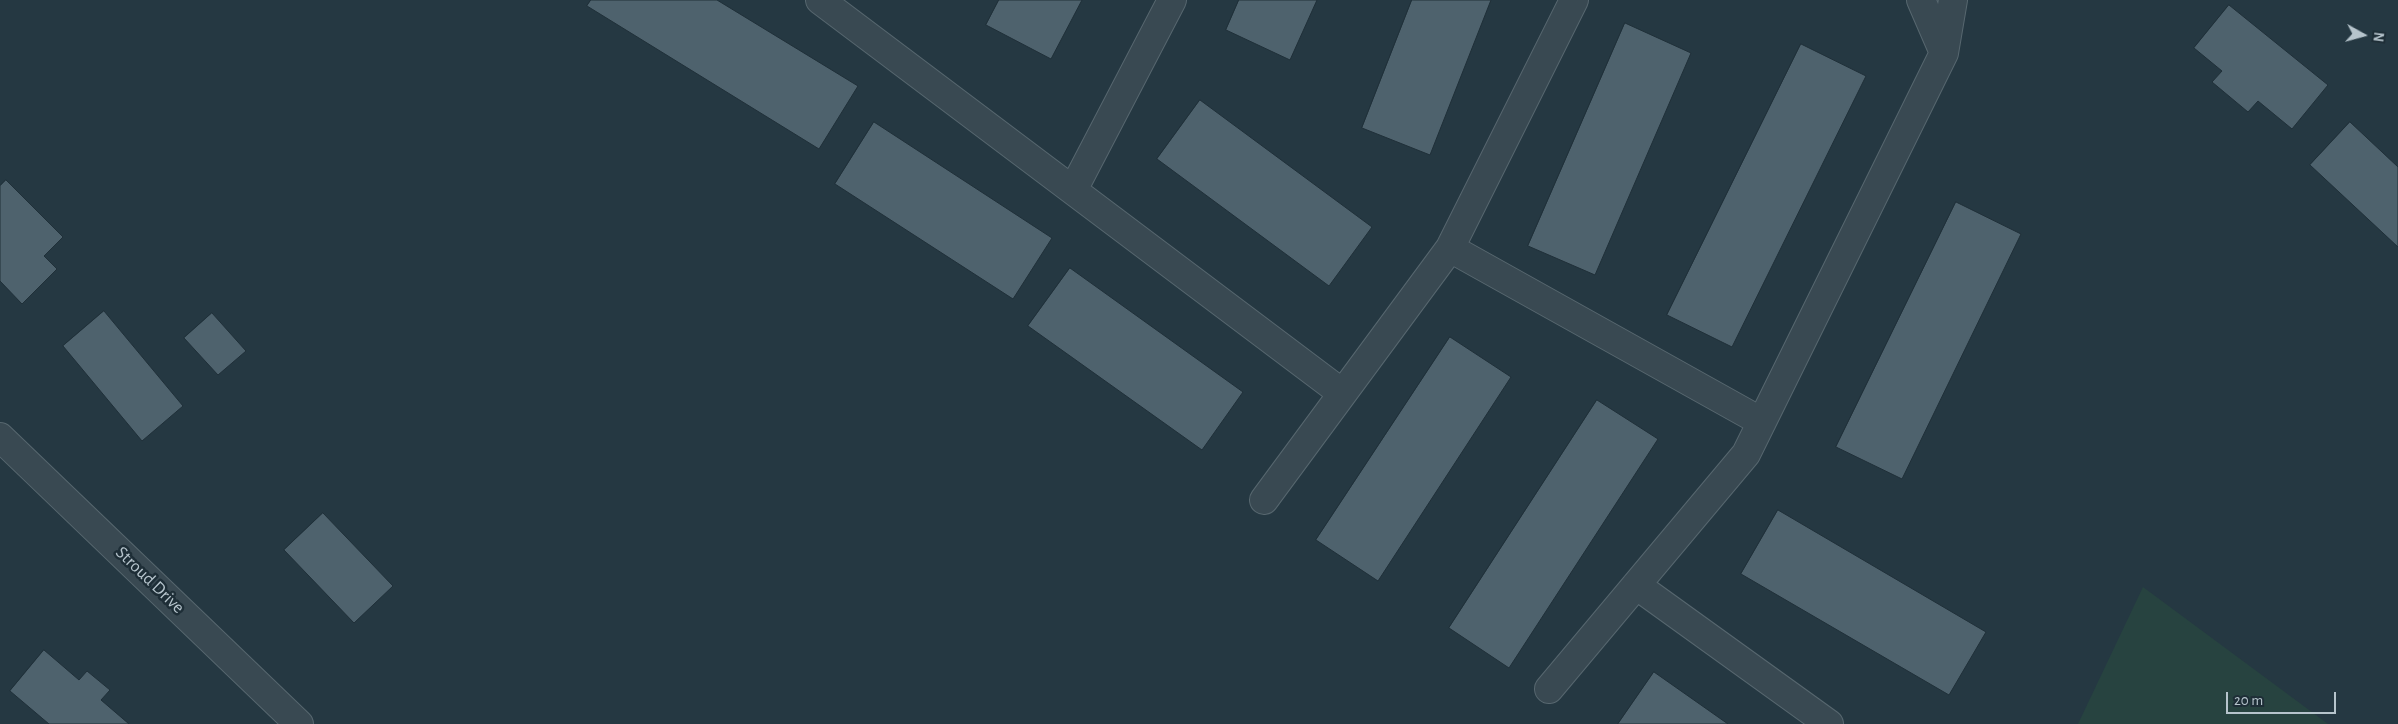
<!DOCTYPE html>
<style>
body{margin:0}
#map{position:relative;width:2398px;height:724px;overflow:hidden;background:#253842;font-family:"Alegreya Sans",sans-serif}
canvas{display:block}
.north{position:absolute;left:2338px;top:10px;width:50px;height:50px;-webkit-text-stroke:4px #1e2e37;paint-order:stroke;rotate:97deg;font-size:14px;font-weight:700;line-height:20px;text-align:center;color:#b6c4cc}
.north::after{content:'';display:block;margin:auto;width:18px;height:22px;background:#b6c4cc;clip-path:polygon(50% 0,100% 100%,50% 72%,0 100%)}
.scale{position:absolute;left:2226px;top:692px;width:110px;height:22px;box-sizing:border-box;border:2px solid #b6c4cc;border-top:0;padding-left:6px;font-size:15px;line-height:18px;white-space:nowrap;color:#b6c4cc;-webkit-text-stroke:4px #1e2e37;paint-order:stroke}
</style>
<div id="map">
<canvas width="2398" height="724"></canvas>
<div class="north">N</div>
<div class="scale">20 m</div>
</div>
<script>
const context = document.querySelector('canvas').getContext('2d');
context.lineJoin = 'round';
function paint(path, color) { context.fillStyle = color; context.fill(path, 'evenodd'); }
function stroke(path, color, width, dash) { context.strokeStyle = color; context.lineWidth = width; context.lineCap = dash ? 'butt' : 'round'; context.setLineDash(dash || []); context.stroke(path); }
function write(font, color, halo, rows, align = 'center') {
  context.font = font + ' "Alegreya Sans",sans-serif'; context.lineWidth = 5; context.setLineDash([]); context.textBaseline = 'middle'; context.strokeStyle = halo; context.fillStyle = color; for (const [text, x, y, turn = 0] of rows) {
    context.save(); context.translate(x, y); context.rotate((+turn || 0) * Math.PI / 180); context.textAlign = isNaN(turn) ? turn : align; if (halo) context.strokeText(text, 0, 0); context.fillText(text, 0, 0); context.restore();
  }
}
paint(new Path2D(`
 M2143,587L2328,724H2078Z`), '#274340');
const building = new Path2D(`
 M591,0H717L858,86L819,149L587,6Z
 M999,0H1082L1051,59L986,25Z
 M1239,0H1317L1290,60L1226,30Z
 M1412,0H1491L1430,155L1362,128Z
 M2229,5L2328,85L2292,129L2258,101L2248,112L2212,82L2222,71L2194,48Z
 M1625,23L1691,53L1595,275L1528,246Z
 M1801,44L1866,76L1732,347L1667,315Z
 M1200,100L1372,227L1329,286L1157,159Z
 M874,122L1052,238L1013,299L835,184Z
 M2350,122L2398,167V247L2310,165Z
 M6,180L63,237L44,256L57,269L22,304L0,281V186Z
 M1956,202L2021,234L1902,479L1836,447Z
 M1070,268L1243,392L1202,450L1028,326Z
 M104,311L183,406L142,441L63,346Z
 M212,313L246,351L218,375L184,338Z
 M1450,337L1511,377L1378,581L1316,540Z
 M1597,400L1658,439L1509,668L1449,628Z
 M1778,510L1986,632L1949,695L1741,574Z
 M323,513L393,586L354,623L284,550Z
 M44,650L79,680L87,671L110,690L101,700L129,724H49L10,691Z
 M1654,672L1728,724H1618Z`);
paint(building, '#4e626d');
stroke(building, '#203039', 1);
const minor = new Path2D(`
 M820,0L1342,393
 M1921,0L1944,53
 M1073,190L1172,0
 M1450,248L1762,422
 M0,437L299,724
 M1264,500L1450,248L1574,0
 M1636,585L1829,724
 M1549,689L1746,454L1944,53L1953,0`);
stroke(minor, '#57676f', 30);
stroke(minor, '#394952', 28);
write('18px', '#b6c4cc', '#1e2e37', [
 ["Stroud Drive",150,580,44]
]);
</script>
